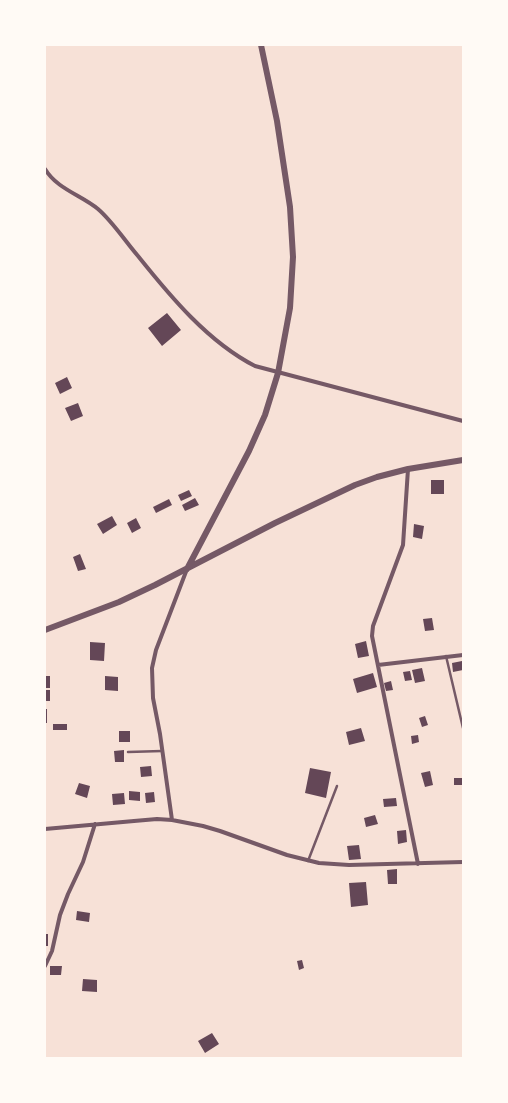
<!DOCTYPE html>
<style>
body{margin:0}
#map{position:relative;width:508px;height:1103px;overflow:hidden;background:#f7e1d7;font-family:"Asap Condensed",sans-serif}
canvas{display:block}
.frame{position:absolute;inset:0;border:46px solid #fffaf5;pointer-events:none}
</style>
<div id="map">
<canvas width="508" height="1103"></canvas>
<div class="frame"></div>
</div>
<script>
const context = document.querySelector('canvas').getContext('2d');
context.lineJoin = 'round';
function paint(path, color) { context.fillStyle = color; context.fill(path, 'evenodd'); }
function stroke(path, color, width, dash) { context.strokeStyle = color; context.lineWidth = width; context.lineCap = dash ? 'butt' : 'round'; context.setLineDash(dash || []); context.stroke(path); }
paint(new Path2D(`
 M167,313L181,330L162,346L148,328Z
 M67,377L72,388L60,394L55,383Z
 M78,403L83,416L71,421L65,408Z
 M431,480H444V494H431Z
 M189,490L192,496L181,501L178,495Z
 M195,498L199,505L185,511L182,505Z
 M169,499L172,505L156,513L153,507Z
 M112,516L117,525L103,534L97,524Z
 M136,518L141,528L132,533L127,523Z
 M414,524L424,526L422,539L413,537Z
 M80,554L86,569L78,571L73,557Z
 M432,618L434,630L425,631L423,619Z
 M366,641L369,656L358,658L355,644Z
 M90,642L105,643L104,661L90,660Z
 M462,661L463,670L453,672L452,663Z
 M422,668L425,681L415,683L412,670Z
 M410,671L412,680L405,681L403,672Z
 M373,673L377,687L357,693L353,679Z
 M45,676H50V688H45Z
 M105,676L118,677V691L105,690Z
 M391,681L393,690L386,691L384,683Z
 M45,690H50V701H45Z
 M45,709H47V723H45Z
 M425,716L428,725L422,727L419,718Z
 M53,724H67V730H53Z
 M361,728L365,741L349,745L346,732Z
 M119,731H130V742H119Z
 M418,735L419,742L412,744L411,736Z
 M124,750V762H115L114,751Z
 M151,766L152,776L141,777L140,767Z
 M310,768L331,772L326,798L305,793Z
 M430,771L433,785L425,787L421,773Z
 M454,778H463V785H454Z
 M79,783L90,786L87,798L75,794Z
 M129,791L140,792V801L129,800Z
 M154,792L155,802L146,803L145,793Z
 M124,793L125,804L113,805L112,794Z
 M396,798L397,806L384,807L383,799Z
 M375,815L378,824L366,827L364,818Z
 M406,830L407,842L398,844L397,831Z
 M359,845L361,859L349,860L347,846Z
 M397,869V884H388L387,870Z
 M366,882L368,905L351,907L349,883Z
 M77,911L90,913L89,922L76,920Z
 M45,934H48V946H45Z
 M302,960L304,968L299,970L297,961Z
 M50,966H62L61,975H50Z
 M83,979L97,980V992L82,991Z
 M212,1033L219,1044L205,1053L198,1041Z`), '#644757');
stroke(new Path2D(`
 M446,656L463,728
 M128,752L162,751
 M308,861L337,786`), '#755966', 2.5);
stroke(new Path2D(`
 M45,169C57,189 81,195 98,209C113,222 125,241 138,256C170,296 208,342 255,366L463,421
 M408,469L403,545L373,626L372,636L418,864
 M378,665L463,655
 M172,820L160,734L153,698L152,668L156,650L187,569
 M45,829L134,821L157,819L172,820L203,826L220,831L287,855L319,863L349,865L463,862
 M45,966L52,951L60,915L68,894L83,862L95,824`), '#755966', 4);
stroke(new Path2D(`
 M187,569L249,451L265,415L278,373L290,308L293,257L290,207L277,121L261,45
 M45,630L119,602L155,585L275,523L355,485L377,477L408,469L463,460`), '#755966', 6);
</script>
